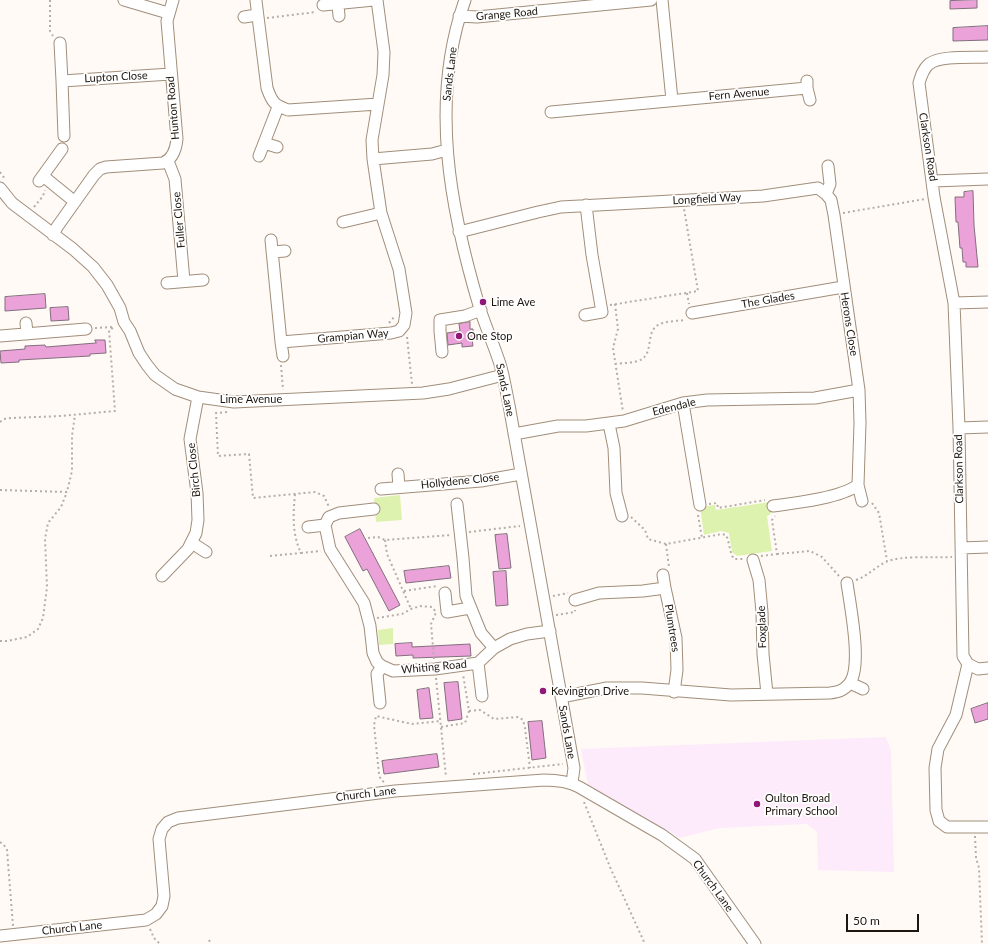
<!DOCTYPE html>
<style>
body{margin:0}
#map{position:relative;width:988px;height:944px;overflow:hidden;background:#fffaf6;font-family:Lato,sans-serif}
canvas{display:block}
.scale{position:absolute;left:846px;top:914px;width:73px;height:18px;box-sizing:border-box;border:2px solid #1e160f;border-top:0;padding-left:5px;font-size:12px;line-height:14px;white-space:nowrap;color:#1e160f;-webkit-text-stroke:3px #fff;paint-order:stroke}
</style>
<div id="map">
<canvas width="988" height="944"></canvas>
<div class="scale">50 m</div>
</div>
<script>
const context = document.querySelector('canvas').getContext('2d');
context.lineJoin = 'round';
function paint(path, color) { context.fillStyle = color; context.fill(path, 'evenodd'); }
function stroke(path, color, width, dash) { context.strokeStyle = color; context.lineWidth = width; context.lineCap = dash ? 'butt' : 'round'; context.setLineDash(dash || []); context.stroke(path); }
function write(font, color, halo, rows, align = 'center') {
  context.font = font + ' Lato,sans-serif'; context.lineWidth = 3.5; context.setLineDash([]); context.textBaseline = 'middle'; context.strokeStyle = halo; context.fillStyle = color; for (const [text, x, y, turn = 0] of rows) {
    context.save(); context.translate(x, y); context.rotate((+turn || 0) * Math.PI / 180); context.textAlign = isNaN(turn) ? turn : align; if (halo) context.strokeText(text, 0, 0); context.fillText(text, 0, 0); context.restore();
  }
}
paint(new Path2D(`
 M886,737L891,751L894,872L818,870L817,832L807,824L719,828L680,838L588,785L581,749Z`), '#fdebfc');
paint(new Path2D(`
 M400,495L402,520L376,522L374,498Z
 M770,502L771,514L767,516L772,551L737,556L732,552L729,533L721,531L704,535L700,507L715,505L716,510Z
 M393,628V644L379,645L378,630Z`), '#def2af');
const building = new Path2D(`
 M977,0V8L950,9V1Z
 M988,26V40L953,41V28Z
 M973,191L974,225L978,267H966V262H963L962,248H960L958,222H956L955,197H964V192Z
 M45,294L46,308L5,311V297Z
 M68,307L69,320L51,321L50,308Z
 M470,322V329H473L474,339H472L473,346L462,347V343L448,345L447,333L460,331L459,324Z
 M95,340H105L106,353L90,354V356L19,360V362L1,363L0,351L25,349V346L45,345L46,347L96,343Z
 M360,529L400,605L389,611L367,569L363,571L345,537Z
 M507,534L511,568L499,569L495,535Z
 M449,566L451,578L406,583L404,571Z
 M506,571L508,605L496,606L493,572Z
 M412,643V647L470,644L471,656L413,658V655L396,656L395,644Z
 M458,682L462,719L448,721L444,683Z
 M429,688L433,718L420,719L417,690Z
 M988,703V719L975,723L971,709Z
 M542,721L546,758L532,760L528,722Z
 M437,754L439,767L384,774L382,761Z`);
paint(building, '#eaa2d9');
stroke(building, '#836e7d', 1);
const minor = new Path2D(`
 M124,0L168,13
 M465,0C429,101 450,209 480,309C486,328 494,345 500,364C504,377 506,391 509,405L574,768L572,783
 M662,0L672,100
 M256,1L267,88C272,102 274,105 288,110L378,104
 M338,4L339,16
 M323,5L374,0
 M459,16L477,17L651,0
 M244,17L257,15
 M60,43L62,81
 M988,57C973,58 941,55 929,64C923,69 921,76 919,83L934,197L954,303L959,428L963,656L968,664L956,715L938,749L935,768L936,810L939,821L947,827H988
 M807,88L810,100
 M551,112L807,88V81
 M64,136L62,81L171,74
 M264,143L277,147
 M259,156L278,107
 M373,159L432,154L447,150
 M168,161L175,179L184,281
 M43,176L75,202
 M39,181L62,149
 M933,181L988,179
 M0,188L12,203L73,249L93,267L107,285L120,308L124,322L130,331L139,353L147,365L155,375L175,389L198,397L234,402L423,393L449,389L503,375
 M343,222L381,213
 M459,232L538,212L561,207L763,196L818,188L826,194
 M53,235L57,227L94,175L100,169L106,167L163,163C173,159 176,149 177,139L167,21L173,0
 M271,240L281,342L391,333L399,331L404,325L406,313L399,269L381,213L373,159L372,140L383,75L384,52L377,0
 M272,252L285,251
 M167,283L203,280
 M954,303L988,302
 M692,313L843,287
 M585,315L602,312L592,255L586,205
 M26,323L27,334
 M0,336L86,329
 M281,342L283,356
 M442,352L440,331V320L465,316L481,310
 M683,403L700,505
 M609,424L614,448L616,493L622,516
 M959,428L988,427
 M514,434L558,426H586L624,421L683,403L707,400L815,398L859,390
 M398,474L399,487
 M858,485L862,501
 M381,489L481,481L521,474
 M457,504L463,558L466,596L481,633L494,648
 M773,506C796,503 840,498 858,485L860,423L859,390L834,215L831,200L826,194L830,184L828,166
 M325,525L329,517L339,513L374,509
 M308,527L325,525L330,549L364,603L370,626L373,653L377,662L382,666L377,674L380,703
 M192,543L206,552
 M961,548L988,547
 M753,560L759,580L762,612L763,654L767,694
 M663,575L665,588
 M162,576L188,549L196,533L198,520L197,493L190,439L198,397
 M445,593L447,612L470,608
 M575,600L599,593L643,591L665,588L676,638L677,670L674,692
 M478,663L482,696
 M968,664L978,669L988,668
 M382,666L393,671L435,669L478,663L494,648L510,639L527,634L550,631
 M850,683L863,689
 M561,697L607,688H642L731,695L830,693C838,692 843,691 849,684C863,668 850,605 847,583
 M0,936L146,920L156,914L162,906L164,896L159,839L162,829L168,822L178,818L395,791L544,780C557,780 568,781 579,787L662,835L695,859L755,944`);
stroke(minor, '#a18e7b', 13);
stroke(new Path2D(`
 M50,0V31L53,36
 M267,18L316,12
 M0,172L5,179
 M34,207L43,196L45,190
 M843,213L925,199
 M687,293L689,304
 M615,304L618,329L613,348L623,412
 M610,305L698,291L684,209
 M389,323L395,316
 M95,328L113,327
 M407,337L412,384
 M615,364C623,363 636,363 642,359C654,351 645,330 660,324C667,321 677,321 685,320
 M281,365L283,390
 M227,412L216,413L218,456L249,454L253,498L315,492L324,496L329,507
 M0,422L4,419L11,418L61,416L115,411L109,330L115,327
 M0,490L67,492L72,471V436L75,415
 M295,494C293,515 292,534 301,553L321,551
 M872,503L879,513L887,561
 M709,504L717,503L718,508L765,500
 M698,515L702,538
 M631,517L645,530L648,539L666,544L722,534L726,535C730,543 729,552 734,559H744
 M469,532L520,526
 M368,538L378,537L385,540L451,535
 M385,540L387,554L411,609
 M666,544L669,567
 M777,554L810,551L822,557L839,576
 M270,556L301,553
 M761,556L777,554L772,520L775,516
 M856,580C868,576 875,567 886,562C900,555 935,558 952,557
 M404,591L438,586
 M553,596L568,593
 M556,615L575,612V610
 M377,618L402,614L411,609L420,606L432,607L436,612L435,615L431,624L434,659
 M0,641H7L27,637L38,629L43,618L47,587L45,539L48,523L61,507L67,492
 M436,678L446,777
 M469,711L480,710L494,719L518,717L523,720L525,728L530,768
 M441,727L465,723L469,711L463,674
 M473,774L563,764
 M384,782L381,780L379,774L374,725L376,716L412,724L440,721
 M584,802L610,867L645,944
 M975,836L976,858L979,868L982,944
 M0,842L4,845L7,850L13,926
 M150,929L154,938L160,944
 M209,940L211,944`), '#b4aea9', 2, [2, 3]);
stroke(minor, '#fff', 11);
for (const [x, y, r, color] of [
 [483,302,4,"#8f1878"],
 [459,336,4,"#8f1878"],
 [543,691,4,"#8f1878"],
 [757,804,4,"#8f1878"]
]) { const dot = new Path2D(); dot.arc(x, y, r, 0, 2 * Math.PI); context.fillStyle = color; context.fill(dot); stroke(dot, '#fff', 1.5); }
write('11px', '#1e160f', '#fff', [
 ["Grange Road",507,14,-5],
 ["Sands Lane",450,74,-83],
 ["Lupton Close",116,77,-3],
 ["Fern Avenue",739,94,-5],
 ["Hunton Road",173,108,-95],
 ["Clarkson Road",928,147,81],
 ["Longfield Way",707,199,-3],
 ["Fuller Close",179,220,-95],
 ["The Glades",768,300,-10],
 ["Herons Close",849,324,81],
 ["Grampian Way",353,336,-5],
 ["Sands Lane",505,390,78],
 ["Lime Avenue",251,399],
 ["Edendale",674,407,-14],
 ["Clarkson Road",959,469,-91],
 ["Birch Close",194,470,-96],
 ["Hollydene Close",460,481,-6],
 ["Foxglade",762,627,-92],
 ["Plumtrees",672,628,81],
 ["Whiting Road",434,667,-5],
 ["Sands Lane",567,732,80],
 ["Church Lane",366,794,-7],
 ["Church Lane",713,886,54],
 ["Church Lane",72,928,-6]
]);
write('11px', '#1e160f', '#fff', [
 ["Lime Ave",491,302],
 ["One Stop",467,336],
 ["Kevington Drive",551,691],
 ["Oulton Broad",765,798],
 ["Primary School",765,811]
], 'left');
</script>
